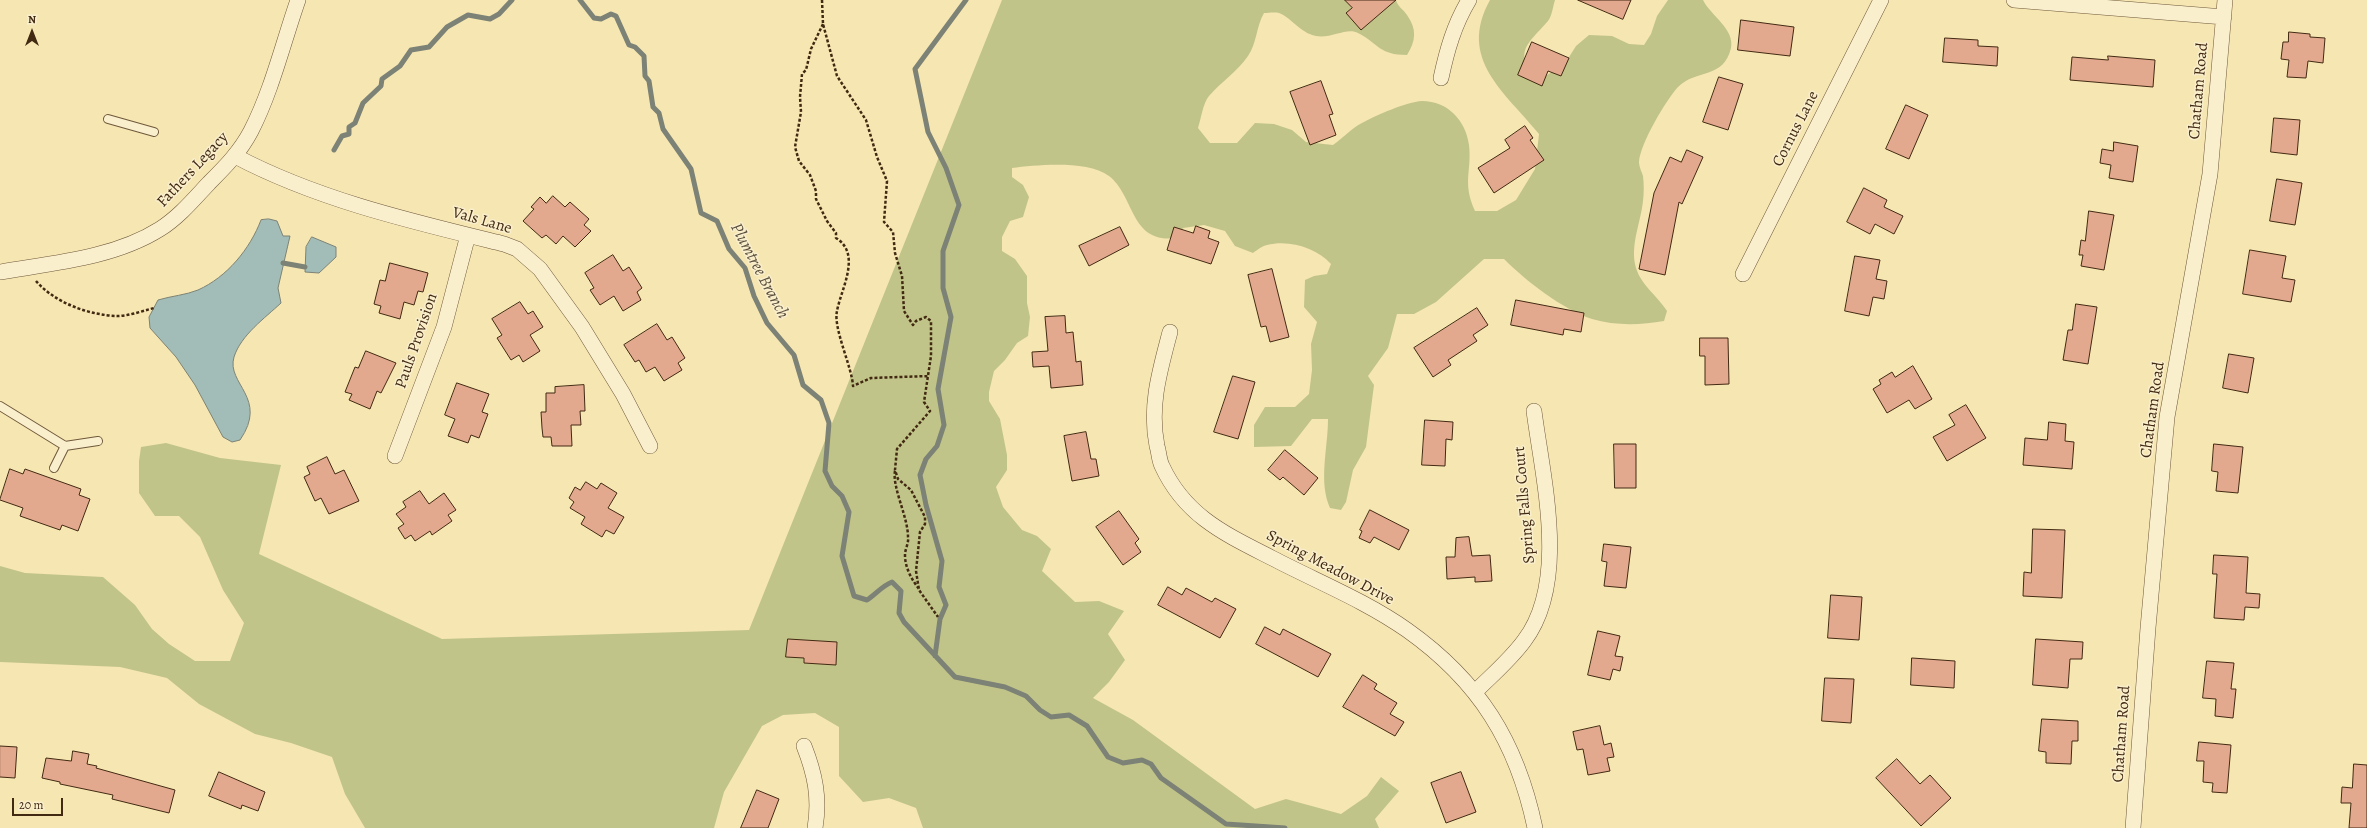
<!DOCTYPE html>
<style>
body{margin:0}
#map{position:relative;width:2367px;height:828px;overflow:hidden;background:#f6e6b2;font-family:Alegreya,serif}
canvas{display:block}
.north{position:absolute;left:12px;top:12px;width:40px;height:40px;-webkit-text-stroke:3px #f9efcd;paint-order:stroke;rotate:0deg;font-size:11px;font-weight:700;line-height:16px;text-align:center;color:#422912}
.north::after{content:'';display:block;margin:auto;width:14px;height:18px;background:#422912;clip-path:polygon(50% 0,100% 100%,50% 72%,0 100%)}
.scale{position:absolute;left:12px;top:798px;width:51px;height:18px;box-sizing:border-box;border:2px solid #422912;border-top:0;padding-left:5px;font-size:12px;line-height:14px;white-space:nowrap;color:#422912;-webkit-text-stroke:3px #f9efcd;paint-order:stroke}
</style>
<div id="map">
<canvas width="2367" height="828"></canvas>
<div class="north">N</div>
<div class="scale">20 m</div>
</div>
<script>
const context = document.querySelector('canvas').getContext('2d');
context.lineJoin = 'round';
function paint(path, color) { context.fillStyle = color; context.fill(path, 'evenodd'); }
function stroke(path, color, width, dash) { context.strokeStyle = color; context.lineWidth = width; context.lineCap = dash ? 'butt' : 'round'; context.setLineDash(dash || []); context.stroke(path); }
function write(font, color, halo, rows, align = 'center') {
  context.font = font + ' Alegreya,serif'; context.lineWidth = 3; context.setLineDash([]); context.textBaseline = 'middle'; context.strokeStyle = halo; context.fillStyle = color; for (const [text, x, y, turn = 0] of rows) {
    context.save(); context.translate(x, y); context.rotate((+turn || 0) * Math.PI / 180); context.textAlign = isNaN(turn) ? turn : align; if (halo) context.strokeText(text, 0, 0); context.fillText(text, 0, 0); context.restore();
  }
}
paint(new Path2D(`
 M1002,0H1396C1398,7 1403,9 1407,15C1417,29 1416,41 1407,55C1379,55 1379,44 1358,33C1347,27 1331,39 1316,36C1300,33 1292,18 1279,13C1275,12 1268,13 1264,13C1256,27 1257,43 1248,56C1237,72 1221,82 1209,96C1203,103 1201,119 1198,128L1210,143H1237L1255,123L1274,124L1292,130L1306,142L1333,145C1343,138 1352,128 1362,123C1377,115 1406,102 1422,101C1448,101 1466,121 1469,145C1472,172 1462,182 1475,211H1497L1516,200L1535,169L1539,134C1505,92 1457,59 1490,0H1555C1553,6 1552,16 1548,21C1527,45 1514,50 1535,82L1564,65L1576,46L1589,35L1612,36L1629,44L1644,45L1651,34L1657,16L1668,0H1703C1711,16 1735,29 1731,48C1724,79 1696,69 1678,87C1666,100 1640,144 1639,162C1639,167 1642,172 1643,176C1644,184 1644,193 1643,201C1641,221 1631,243 1635,264C1639,284 1657,295 1667,311L1664,321C1641,325 1615,326 1592,319C1562,309 1526,281 1504,259H1484L1436,302L1414,314H1397L1388,348L1368,376L1374,385L1366,447L1353,470L1346,502L1341,510L1330,508C1318,482 1328,448 1328,419H1312L1291,446L1254,447V425L1265,407H1295L1309,394L1312,370L1311,344L1317,322L1304,307L1305,280L1314,276L1327,274L1331,264C1317,248 1289,239 1267,245C1262,246 1257,250 1253,253L1235,246L1225,231L1204,225L1183,228L1176,238C1130,244 1135,196 1109,176C1087,160 1037,165 1012,168V177L1023,185L1029,197L1023,217L1010,221L1002,237V251L1015,259L1027,276V303L1030,317L1028,336L1017,343L1005,360L994,371L989,392V401L1000,419L1007,455V470L996,487L1003,507L1022,530L1037,536L1051,549L1042,571L1075,602L1099,601L1124,611L1108,634L1125,660L1109,682L1093,698L1133,720L1255,809L1286,799L1341,814L1367,796L1381,777L1399,791L1375,819L1379,828H923L916,808L889,798L863,802L839,776V727L815,713L783,715L762,726L724,792L714,828H365L345,794L332,757L291,743L255,734L199,704L167,678L120,667L0,662V566L25,573L103,577L135,605L152,629L169,644L195,661H230L244,623L223,590L200,537L179,516H155L139,493V461L141,447L166,443L220,458L281,465L259,554L442,639L749,630Z`), '#c1c489');
const water = new Path2D(`
 M269,219L277,221L283,236H290L278,288L281,303C265,318 241,335 234,357C226,384 269,398 240,440L232,442L223,437L195,385L176,357L150,328L149,317L158,300C171,296 186,295 198,290C227,277 250,249 261,220Z
 M312,237L336,247V257L319,273L305,272L306,247Z`);
paint(water, '#a2bdb7');
stroke(water, '#7c8275', 1);
stroke(new Path2D(`
 M580,0L594,18L601,19L611,14L616,16L629,45L635,47L644,56L645,76L649,81L653,107L659,113L663,129L691,169L701,213L717,221L729,249L745,268L754,296L767,323L794,355L803,385L821,400L829,423L825,471L832,486L842,496L849,512L842,556L854,596L867,600C876,594 882,586 892,582L901,591L899,613L904,622L955,677L1005,687L1026,696L1040,710L1051,717L1069,715L1087,726L1108,757L1123,763L1142,760L1151,764L1161,778L1226,824L1285,828
 M334,150L342,136L349,134V127L355,123L363,103L381,86L382,79L400,66L411,50L429,47L447,27L468,15L490,19L499,14L512,0
 M283,263L305,267
 M935,656L940,619L946,605L939,587L942,561L926,505L920,475L926,459L937,446L944,425L938,389L951,317L943,288V251L959,205L946,168L928,132L915,69L966,0`), '#7c8275', 5);
const building = new Path2D(`
 M1345,0H1396L1361,30L1346,13L1352,8Z
 M1578,0H1631L1623,19Z
 M1741,20L1794,27L1790,56L1738,50Z
 M2289,32L2310,34V37L2325,38L2323,63L2308,61L2306,78L2287,77L2289,60L2281,59L2283,42H2288Z
 M1945,38L1978,40V46L1998,47L1997,66L1943,62Z
 M1532,42L1569,58L1561,76L1548,71L1542,86L1518,75Z
 M2108,56L2155,60L2153,87L2070,80L2072,57L2108,60Z
 M1719,77L1743,84L1728,130L1703,122Z
 M1321,81L1333,114L1329,115L1336,135L1310,145L1290,92Z
 M1906,105L1928,115L1909,159L1886,149Z
 M2274,118L2300,120L2297,155L2271,152Z
 M1525,126L1533,138L1530,140L1544,160L1494,193L1478,168L1510,148L1505,140Z
 M2114,142L2138,146L2133,182L2109,178L2111,165L2100,163L2102,149L2113,151Z
 M1687,150L1703,157L1682,204L1679,202L1665,275L1639,269L1654,193L1670,157L1681,162Z
 M2277,179L2302,183L2295,225L2270,221Z
 M1864,188L1887,200L1884,207L1903,216L1894,234L1875,224L1870,234L1847,222Z
 M553,196L565,207L570,202L589,219L584,225L591,231L575,247L563,236L556,244L546,235L542,238L523,221L534,209L531,207L540,197L546,203Z
 M2089,211L2114,215L2104,270L2081,266L2083,255H2079L2081,240L2085,241Z
 M1196,226L1210,231L1208,238L1219,242L1211,264L1167,250L1174,227L1193,233Z
 M1120,227L1129,245L1089,266L1079,246Z
 M2250,250L2286,256L2282,278L2295,280L2291,302L2243,294Z
 M613,255L623,271L629,267L642,288L637,292L641,300L623,311L614,296L600,305L590,290L594,288L585,273Z
 M1855,256L1880,260L1876,279L1887,281L1884,299L1873,297L1869,316L1845,311Z
 M390,263L428,273L423,292L418,291L414,305L404,302L400,319L379,313L381,306L374,304L380,280L385,281Z
 M1272,269L1289,337L1270,342L1266,326L1261,327L1248,275Z
 M1516,300L1584,313L1581,332L1564,329L1563,335L1511,325Z
 M520,302L528,314L533,311L543,327L530,335L540,351L523,362L519,355L511,360L497,338L502,335L492,319Z
 M2076,304L2097,307L2088,364L2063,360L2068,330H2072Z
 M1477,308L1488,325L1473,335L1477,341L1448,360L1451,365L1433,377L1414,348Z
 M1065,316L1066,333L1073,332L1076,362L1081,361L1083,385L1051,388L1049,366L1033,367L1032,352L1048,351L1045,317Z
 M657,324L667,340L672,337L685,358L678,363L682,370L664,381L655,367L646,372L639,360L635,362L624,345Z
 M1700,338H1728L1729,384L1705,385V356H1700Z
 M366,351L396,363L381,393L377,391L370,409L349,400L352,394L345,392L355,367L358,368Z
 M2229,354L2254,358L2248,393L2223,388Z
 M1913,366L1932,399L1915,409L1909,400L1887,413L1873,389L1881,384L1879,380L1892,372L1895,377Z
 M1233,376L1255,382L1238,439L1214,432Z
 M457,383L489,394L482,412L488,414L479,438L471,435L468,443L448,436L455,419L445,415Z
 M584,385L585,411H580L581,425H571L572,446H552L551,437H543L542,428L541,412H546V393H555V387Z
 M1966,405L1986,438L1947,461L1933,437L1955,425L1949,415Z
 M1425,420L1453,422L1452,440L1446,439L1445,466L1422,465Z
 M2049,422L2066,424L2065,441L2074,442L2072,469L2023,465L2025,438L2047,440Z
 M1086,432L1091,459H1096L1099,476L1072,481L1064,436Z
 M1614,444H1636V488H1615Z
 M2214,444L2243,447L2238,493L2216,491L2218,472L2212,471Z
 M1285,450L1318,478L1304,495L1283,477L1280,480L1268,470Z
 M327,457L335,474L344,470L359,501L329,514L321,498L315,501L304,477L310,474L307,467Z
 M10,469L23,474L25,469L81,489L79,495L90,499L78,531L62,525L60,530L20,516L23,508L0,500Z
 M586,482L597,489L601,483L617,493L608,508L624,517L614,534L606,530L602,537L581,524L585,517L570,508L574,502L569,498L575,487L580,490Z
 M420,491L429,504L444,493L456,510L448,515L452,521L432,535L430,531L415,541L411,535L405,539L398,528L404,524L396,514L406,507L403,502Z
 M1370,510L1409,530L1399,550L1374,537L1370,543L1359,538L1362,531L1360,530Z
 M1119,511L1139,539L1135,543L1141,552L1123,565L1096,527Z
 M2033,529L2065,530L2062,598L2023,596L2024,572L2031,573Z
 M1469,537L1472,556L1490,555L1492,581L1475,582V577L1447,579L1446,557H1455L1456,538Z
 M1604,544L1631,547L1626,588L1604,586L1607,562L1602,561Z
 M2214,555L2248,557L2246,593L2260,594L2259,608L2245,607L2244,620L2214,618L2217,574H2213Z
 M1168,587L1182,595L1186,588L1212,602L1215,598L1236,609L1220,638L1158,605Z
 M1831,595L1862,597L1859,640L1828,638Z
 M1265,627L1280,635L1283,629L1331,654L1318,677L1256,644Z
 M1598,631L1620,636L1615,656L1623,657L1620,671L1613,669L1610,680L1588,675Z
 M788,639L837,642L836,665L804,663V658L786,657Z
 M2036,639L2083,642L2082,659H2070L2068,688L2033,685Z
 M1912,658L1955,661L1954,688L1911,685Z
 M2207,661L2234,663L2231,689H2236L2233,718L2215,716L2216,699L2203,698Z
 M1363,675L1377,684L1374,689L1397,703L1390,714L1404,722L1395,736L1343,707Z
 M1825,678L1854,679L1851,723L1822,721Z
 M2042,719L2078,721V741H2072L2071,764L2046,763V752L2039,751Z
 M1600,726L1604,745L1611,743L1614,757L1607,758L1610,771L1588,775L1583,749L1577,750L1573,732Z
 M2199,742L2231,745L2227,793L2212,792L2213,783L2203,782L2204,761H2197Z
 M0,746L17,747L15,778L0,777Z
 M73,751L89,754L87,764L97,766L96,768L175,790L169,813L112,799L113,795L60,784V782L42,778L46,758L71,761Z
 M1897,759L1920,784L1930,775L1951,798L1921,826L1876,778Z
 M2354,764L2367,765V828H2349L2351,803H2341L2342,787L2352,788Z
 M219,772L265,792L258,811L242,805L241,809L209,796Z
 M1461,772L1476,812L1446,823L1431,783Z
 M757,790L779,799L768,828H741Z`);
paint(building, '#e2a98e');
stroke(building, '#422912', 1);
const service = new Path2D(`
 M108,119L154,132
 M0,406L65,446L98,441
 M54,468L65,446`);
const minor = new Path2D(`
 M2014,0L2224,17
 M1441,78C1447,50 1454,25 1469,0
 M235,156C318,200 414,222 504,244L517,249L540,269L582,327L623,394L650,446
 M0,272C53,263 114,258 160,229C179,217 194,199 209,183C225,167 240,152 251,131C272,90 283,43 298,0
 M1743,274L1881,0
 M1170,332C1160,370 1149,406 1157,446C1159,452 1159,460 1162,466C1185,516 1225,534 1272,558C1316,581 1366,601 1407,630C1479,681 1517,742 1535,828
 M395,456L444,327L468,235
 M1475,692C1491,676 1510,660 1524,641C1569,582 1543,480 1534,411
 M804,746C815,774 820,798 815,828
 M2133,828L2148,628L2167,417L2210,174L2225,0`);
stroke(service, '#6f583a', 10);
stroke(minor, '#6f583a', 16);
stroke(new Path2D(`
 M822,0L823,24L837,76L866,120L877,157L887,181L884,222L893,232L895,253L902,276L904,311L913,325L916,321L926,317L931,321V356L924,402L930,411L897,449L895,470L898,479L911,490L925,517V524L920,532L916,571L919,590L938,617
 M823,24L811,49L806,70L802,74L800,97L801,112L795,147L799,161L810,175L816,191V199L827,221L836,233V238C862,254 841,289 837,311C833,328 852,367 853,386L871,378L929,376
 M36,281C55,303 89,315 117,316C129,316 142,311 154,308
 M895,471C892,487 908,517 908,537C909,543 905,549 905,555C905,568 912,580 919,589`), '#422912', 2.5, [3, 2]);
stroke(service, '#f9efcd', 8);
stroke(minor, '#f9efcd', 15);
write('16px', '#422912', '#f9efcd', [
 ["Chatham Road",2199,91,-85],
 ["Cornus Lane",1796,129,-63],
 ["Fathers Legacy",193,170,-47],
 ["Vals Lane",482,221,16],
 ["Pauls Provision",417,341,-71],
 ["Chatham Road",2153,410,-82],
 ["Spring Falls Court",1525,505,-95],
 ["Spring Meadow Drive",1330,568,28],
 ["Chatham Road",2122,734,-86]
]);
write('italic 17px', '#5a4e3b', '#f9efcd', [
 ["Plumtree Branch",759,271,62]
]);
</script>
